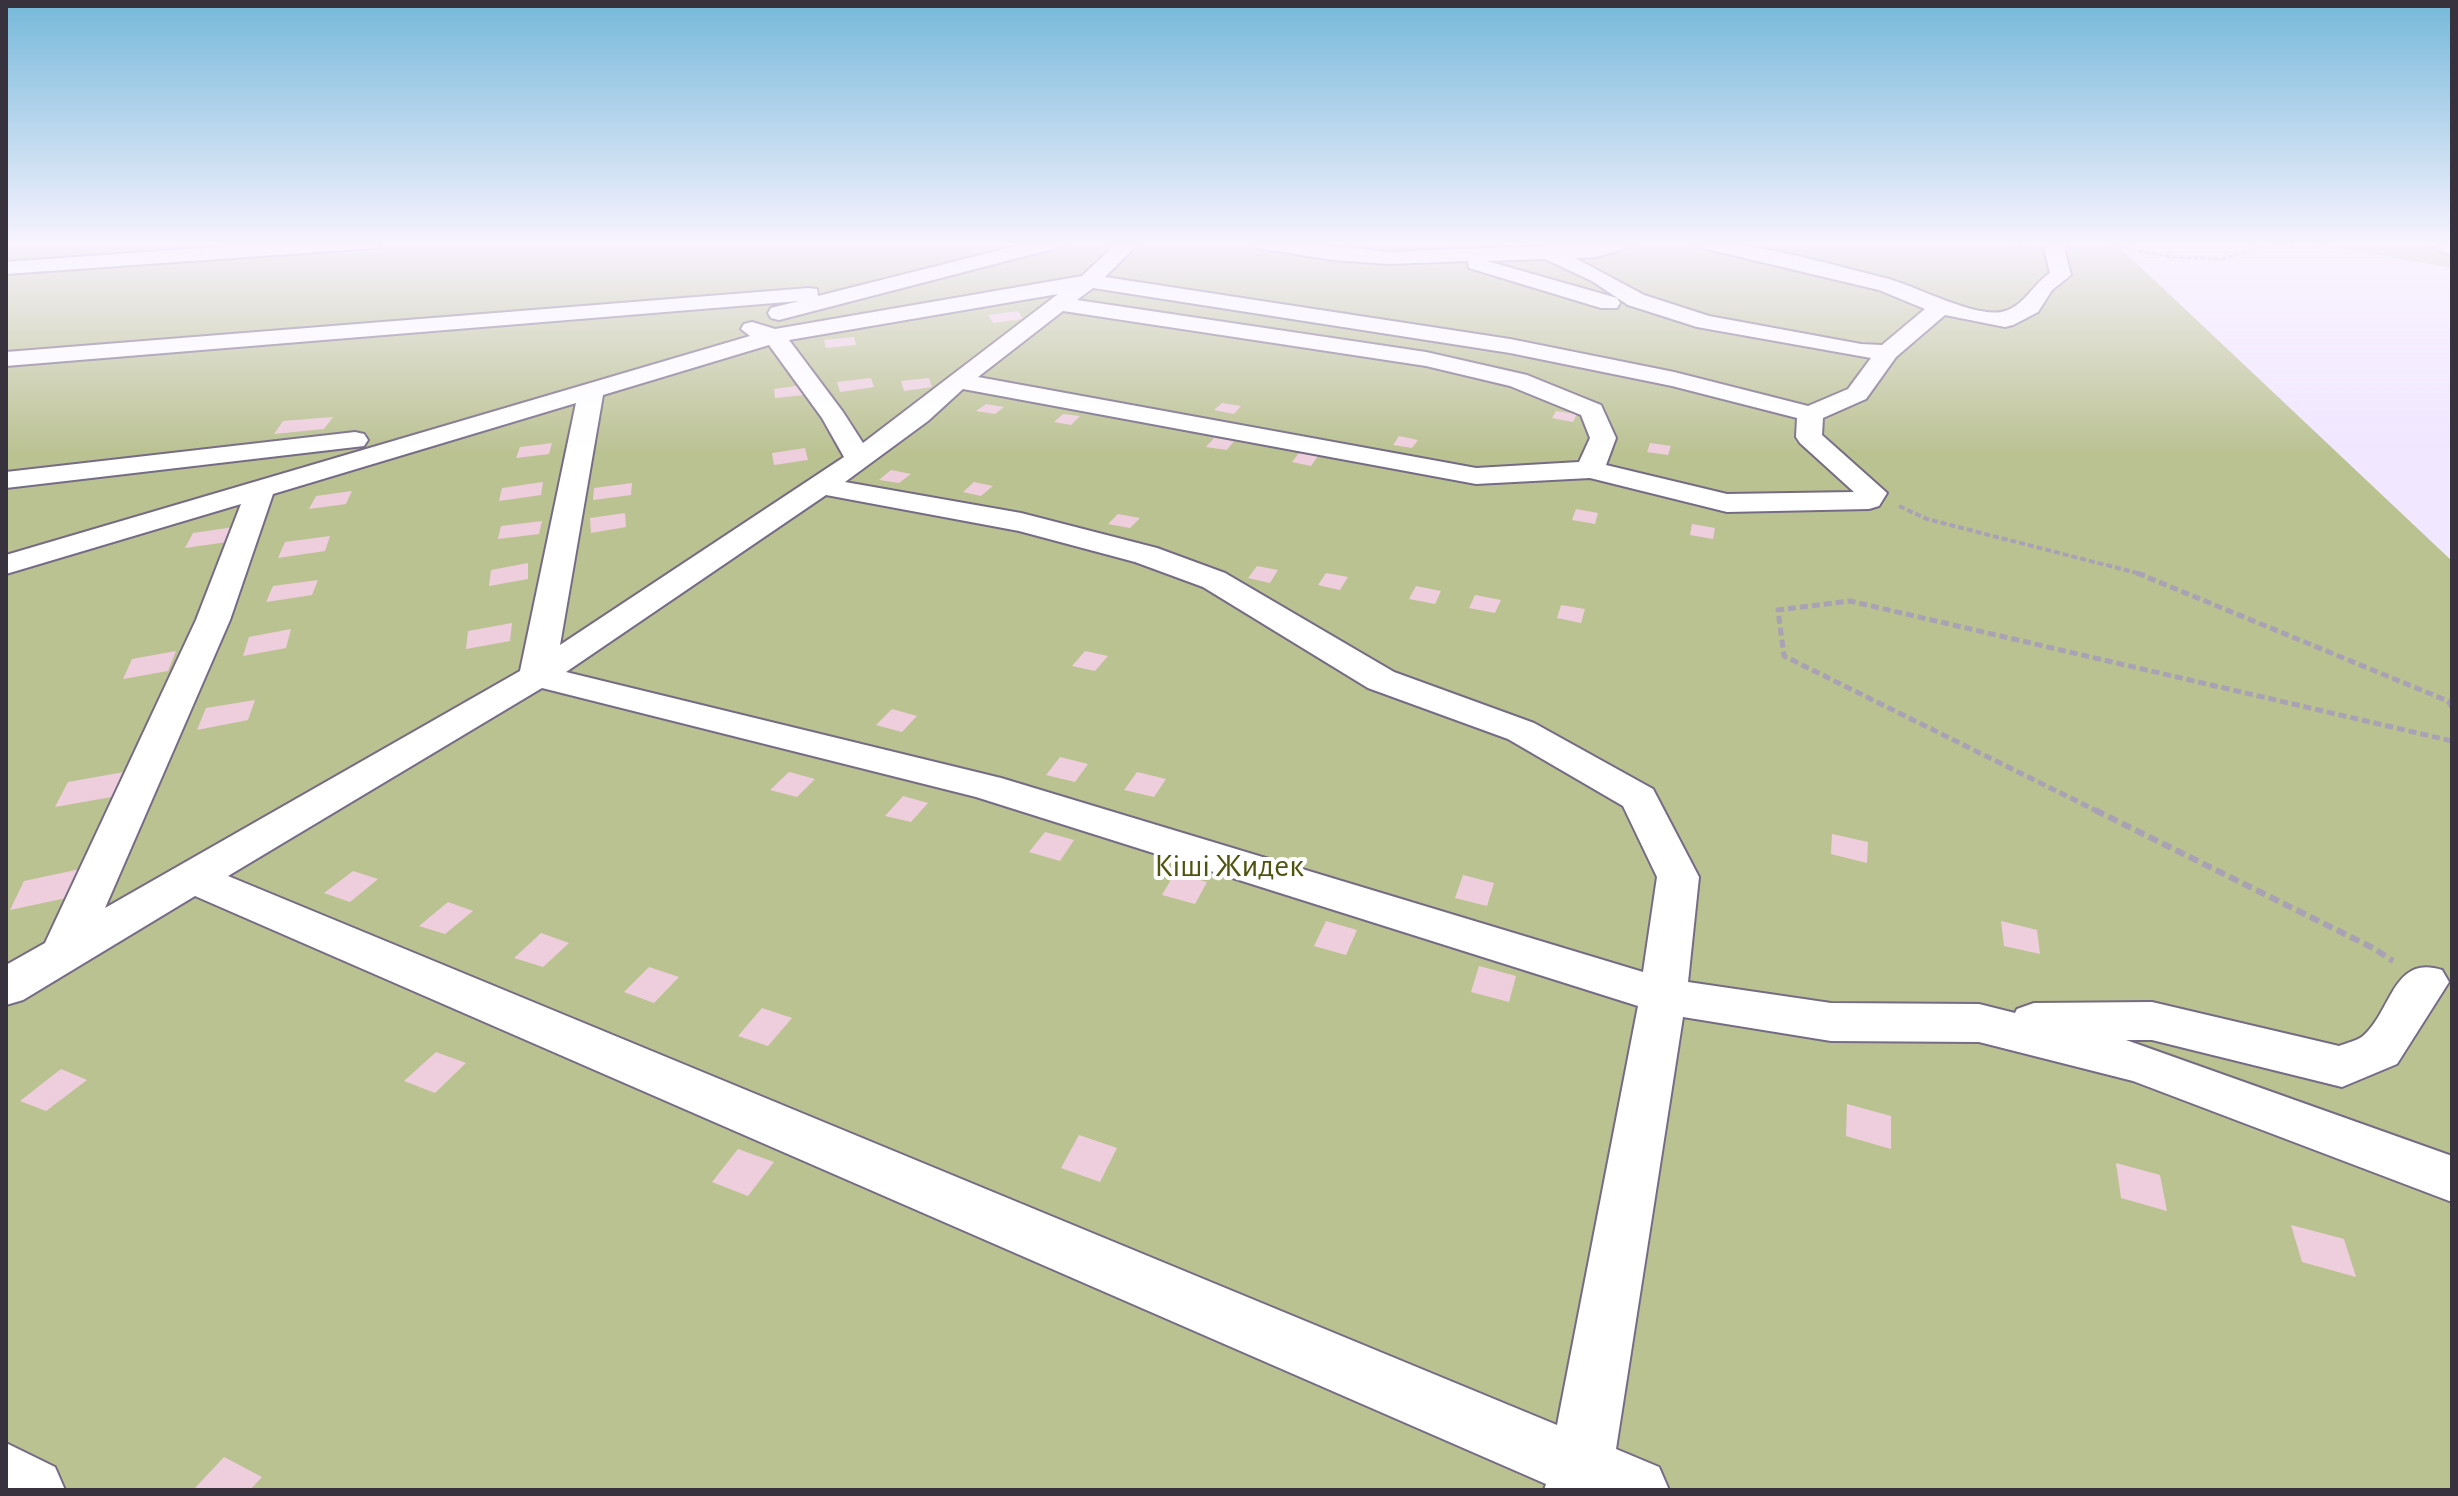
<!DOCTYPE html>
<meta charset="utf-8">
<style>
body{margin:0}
#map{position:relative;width:2458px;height:1496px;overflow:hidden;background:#f1e7ff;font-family:"Alegreya Sans",sans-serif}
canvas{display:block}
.frame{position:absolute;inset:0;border:8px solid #37323d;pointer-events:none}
</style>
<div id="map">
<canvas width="2458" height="1496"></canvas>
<div class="frame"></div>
</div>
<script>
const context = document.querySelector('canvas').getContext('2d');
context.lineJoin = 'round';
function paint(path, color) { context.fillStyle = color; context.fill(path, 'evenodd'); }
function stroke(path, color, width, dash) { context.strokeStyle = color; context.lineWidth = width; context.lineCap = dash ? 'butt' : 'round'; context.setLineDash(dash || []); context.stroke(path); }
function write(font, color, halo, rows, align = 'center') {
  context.font = font + ' "Alegreya Sans",sans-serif'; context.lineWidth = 8; context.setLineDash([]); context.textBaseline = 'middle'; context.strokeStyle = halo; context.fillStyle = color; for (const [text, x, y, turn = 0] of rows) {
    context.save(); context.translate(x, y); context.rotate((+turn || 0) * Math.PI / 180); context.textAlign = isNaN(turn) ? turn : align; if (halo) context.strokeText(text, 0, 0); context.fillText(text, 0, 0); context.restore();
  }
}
paint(new Path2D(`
 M6,242H2114L2452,561V1490H6Z
 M2306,242H2452V268Z`), '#bbc292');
paint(new Path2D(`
 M1018,311L1023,319L993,323L988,315Z
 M854,337L856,345L826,348L824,340Z
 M871,378L874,387L840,392L837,382Z
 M929,378L932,387L904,391L901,381Z
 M803,385L804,395L775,398L774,389Z
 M1222,403L1241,406L1234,414L1214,410Z
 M986,404L1004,407L995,414L976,411Z
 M1556,411L1577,414L1573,422L1552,418Z
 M1063,414L1080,416L1071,425L1054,422Z
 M333,417L324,429L274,434L283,421Z
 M1399,436L1418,440L1412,448L1393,445Z
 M1214,438L1234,441L1227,450L1206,447Z
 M552,443L549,454L516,458L520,447Z
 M1650,443L1671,446L1668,455L1647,452Z
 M805,448L808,460L774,465L772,453Z
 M1299,453L1318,456L1311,466L1292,462Z
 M891,470L911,474L899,483L879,480Z
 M543,482L541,495L499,501L502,488Z
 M974,482L993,486L981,496L963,492Z
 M632,483L631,495L593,500L594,488Z
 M352,491L346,504L309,509L316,496Z
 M1576,509L1598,513L1595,524L1572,520Z
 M625,513L626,527L591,533L590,518Z
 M1118,514L1140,518L1130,528L1108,524Z
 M542,521L539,534L498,539L501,526Z
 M1692,524L1715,528L1713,539L1690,535Z
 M234,527L227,542L185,548L193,533Z
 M330,536L325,551L278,558L285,542Z
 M528,563V579L489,586L491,570Z
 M1257,566L1278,570L1270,583L1248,578Z
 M1326,573L1348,577L1340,590L1318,585Z
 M318,580L312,595L266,602L273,586Z
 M1416,586L1441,591L1435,604L1409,599Z
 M1475,595L1501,600L1495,613L1469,608Z
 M1561,605L1585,609L1581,623L1557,618Z
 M512,623L510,641L466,649L468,631Z
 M291,629L286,648L243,656L249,637Z
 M176,651L168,671L123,679L132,659Z
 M1085,651L1108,656L1095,671L1072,666Z
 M255,700L248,720L197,730L206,708Z
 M892,709L917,716L902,732L876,725Z
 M1060,757L1088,764L1075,782L1046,775Z
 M130,771L117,796L55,807L68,782Z
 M789,772L815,779L797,797L770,790Z
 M1137,772L1166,779L1154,797L1124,790Z
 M903,796L928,803L911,822L885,816Z
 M1045,832L1074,840L1060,861L1029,852Z
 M1832,834L1868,842L1867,863L1831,854Z
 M85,868L71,897L10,910L24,881Z
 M353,871L378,879L350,902L324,893Z
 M1175,873L1207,882L1195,904L1162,895Z
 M1463,875L1494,883L1487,906L1455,898Z
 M448,902L473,911L445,934L419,926Z
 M1326,921L1357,930L1346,955L1314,946Z
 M2001,921L2037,930L2040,954L2004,946Z
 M541,933L569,943L543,967L514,958Z
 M1479,966L1516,976L1509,1002L1471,992Z
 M649,967L679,977L654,1003L624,992Z
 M762,1008L792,1018L768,1046L738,1036Z
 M436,1052L466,1063L435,1093L404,1081Z
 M61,1069L87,1080L46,1111L20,1101Z
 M1847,1104L1891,1116V1149L1846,1136Z
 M1079,1135L1117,1148L1100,1182L1061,1168Z
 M738,1149L774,1162L748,1196L712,1182Z
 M2116,1163L2160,1175L2167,1211L2121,1198Z
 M2291,1225L2344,1239L2356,1277L2302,1262Z
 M224,1457L262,1477L250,1490H193Z`), '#eecedd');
const minor = new Path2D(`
 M286,242H385L375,248L6,274V262Z
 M1032,242H1067L1064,246L779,320L771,318L768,313L771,308L799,301L6,366V352L809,288L817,289L818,296Z
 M1118,242H1140L1105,277L1510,339L1674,372L1808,406L1848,389L1871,358L1697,327L1628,305L1592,281L1545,259L1487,261L1617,298L1620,303L1617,308H1601L1469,268L1468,261L1388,264L1333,260L1258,248L1248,242H1297L1388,252L1636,242L1633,246L1596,257L1575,258L1644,295L1709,316L1861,344L1882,345L1925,309L1879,290L1694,246L1691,242C1757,242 1825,263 1889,279C1915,286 1979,320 2005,311C2025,305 2033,284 2050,273L2045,252L2047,242H2067L2065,252L2071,275L2052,290L2038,312L2013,325L2005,327L1945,315L1896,357L1866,399L1823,418L1822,435L1887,493L1879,506L1869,509L1727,512L1590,478L1476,484L963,389L928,421L845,482L1021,513L1157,548L1225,573L1394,672L1534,723L1653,789L1699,877L1688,982L1831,1003L1979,1004L2015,1013L2017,1009L2034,1003L2152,1002L2339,1046C2346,1043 2357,1041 2363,1036C2392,1011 2393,954 2442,970L2449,982L2397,1064L2342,1087L2152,1040H2126L2452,1156V1202L2133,1081L1979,1042L1831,1041L1683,1017L1616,1449L1659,1467L1669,1490H1544L1546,1484L195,896L23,1000L6,1005V965L45,943L196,620L241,504L6,574V555L750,336L741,329L744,324L752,322L775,329L1082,276ZM1093,288L1510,353L1672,386L1797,418L1796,437L1800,443L1854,492L1727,494L1606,465L1616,438L1601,405L1527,375L1426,352L1077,300ZM1058,294L863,443L843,412L789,340ZM1063,311L1426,366L1510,386L1581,415L1590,438L1579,462L1476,468L978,377ZM769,345L822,418L844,457L560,645L603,395ZM576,403L520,671L105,908L230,620L273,494ZM826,495L1019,531L1135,562L1203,587L1368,688L1508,739L1623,806L1657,877L1643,972L1001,778L566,672ZM542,688L976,797L1638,1006L1557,1425L228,876Z
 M2425,242L2452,243V256Z
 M355,432L364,434L368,440L364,446L6,488V472Z
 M6,1443L55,1467L65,1490H6Z`);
stroke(minor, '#766b85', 4);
stroke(new Path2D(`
 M1989,242L2027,247
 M2097,242L2171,257L2223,259L2262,246L2299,242`), '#a9a1b4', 3, [5, 2]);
stroke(new Path2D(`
 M1899,506L1927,519L2145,575`), '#a9a1b4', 4, [6, 3]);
stroke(new Path2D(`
 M2137,573L2448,701L2452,707
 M2099,812L1784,656L1778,610L1850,601L2452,741`), '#a9a1b4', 5, [8, 4]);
stroke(new Path2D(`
 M2095,810L2373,948L2393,961`), '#a9a1b4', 6, [10, 5]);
paint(minor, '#fff');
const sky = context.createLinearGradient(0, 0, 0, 452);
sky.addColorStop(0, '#75b8da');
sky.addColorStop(0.54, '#f9f4ff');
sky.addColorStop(1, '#f9f4ff00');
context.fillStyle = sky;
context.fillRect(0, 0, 2458, 452);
write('32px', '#4e540d', '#fff', [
 ["Кіші Жидек",1229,866]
]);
</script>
